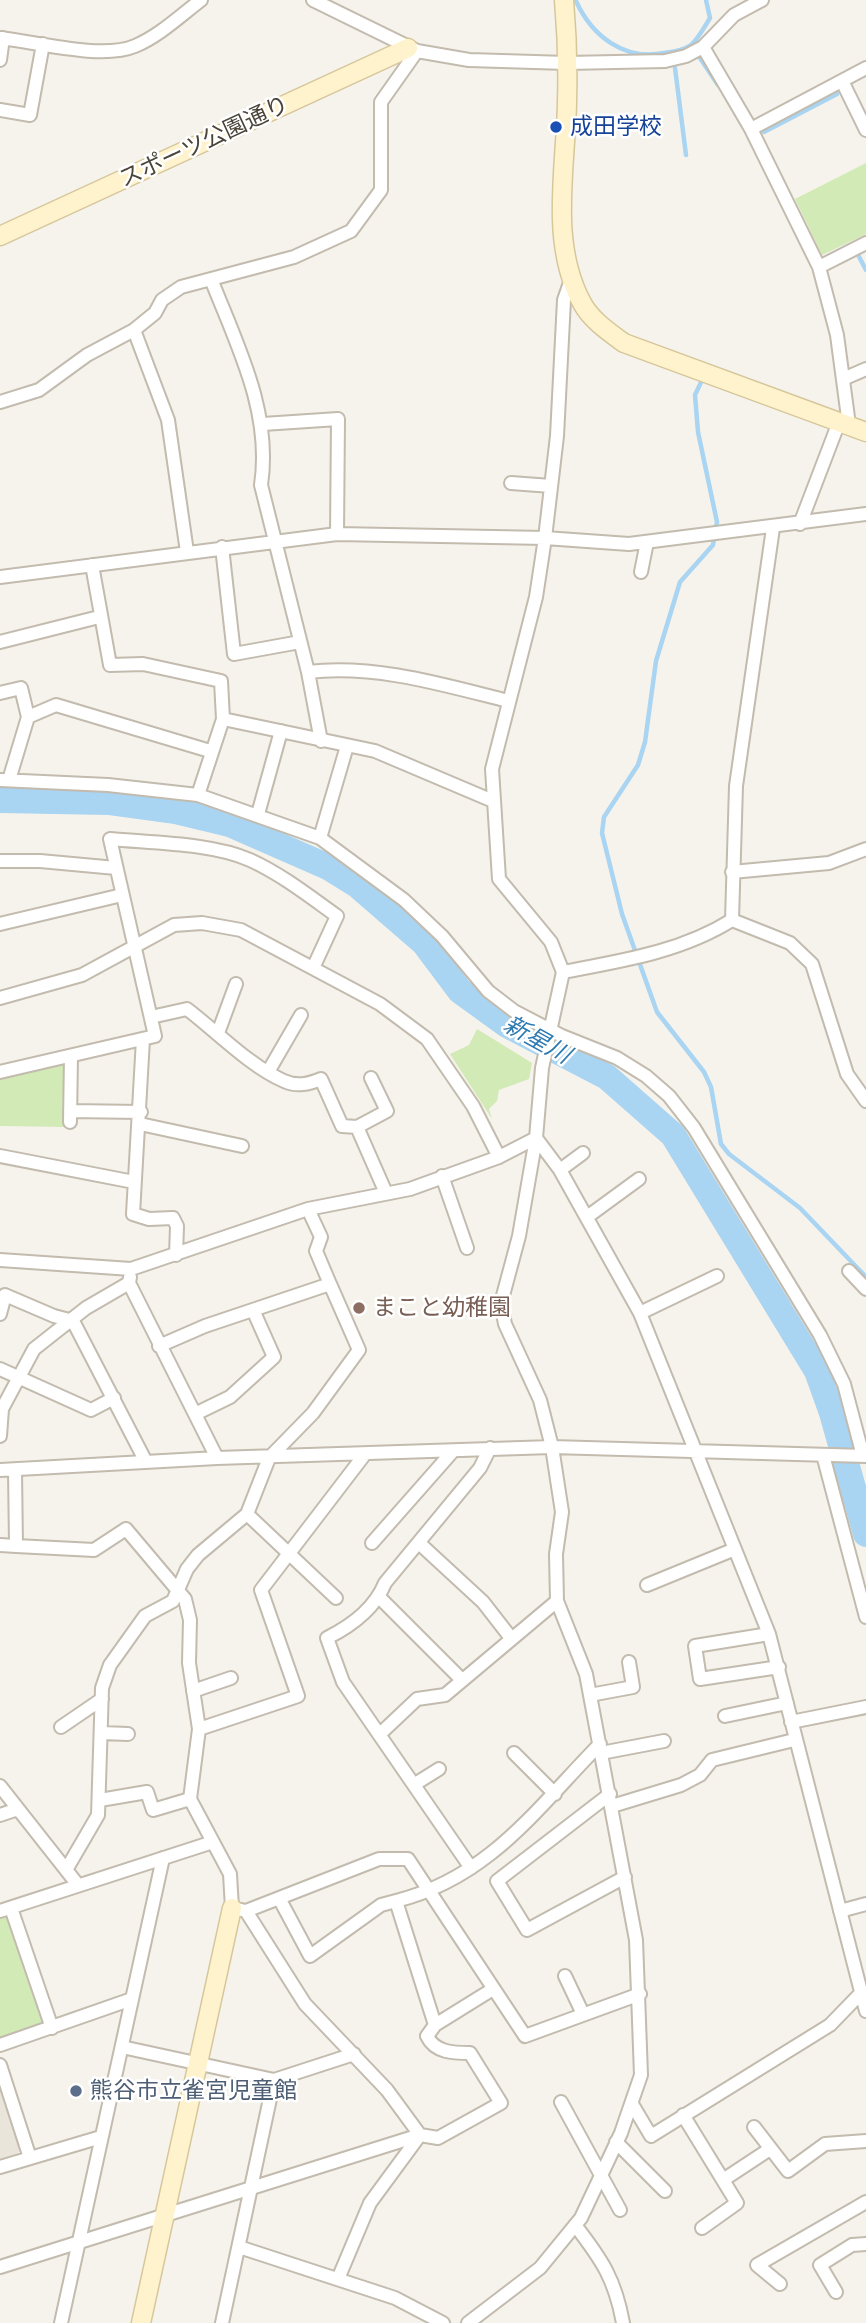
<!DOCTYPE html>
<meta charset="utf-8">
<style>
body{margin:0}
canvas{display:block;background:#f6f3ec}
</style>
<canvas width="866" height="2323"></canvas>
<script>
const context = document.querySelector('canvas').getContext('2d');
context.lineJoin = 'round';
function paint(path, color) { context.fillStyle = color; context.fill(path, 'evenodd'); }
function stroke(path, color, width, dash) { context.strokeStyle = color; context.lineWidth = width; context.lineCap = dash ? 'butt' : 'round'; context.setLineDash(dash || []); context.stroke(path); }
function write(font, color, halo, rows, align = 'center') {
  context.font = font + ' "Public Sans","Noto Sans JP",sans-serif'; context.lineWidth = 5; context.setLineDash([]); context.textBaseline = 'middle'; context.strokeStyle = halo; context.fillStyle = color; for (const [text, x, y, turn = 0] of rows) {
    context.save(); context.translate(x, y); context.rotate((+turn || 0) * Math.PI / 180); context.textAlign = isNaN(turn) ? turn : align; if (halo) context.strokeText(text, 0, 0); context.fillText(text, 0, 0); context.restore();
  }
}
paint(new Path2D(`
 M0,2087L20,2149L17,2155L0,2161Z`), '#eae5da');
paint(new Path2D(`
 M866,163V234L822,255L795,199Z
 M477,1029L532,1063L529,1079L499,1090L497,1101L489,1109L492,1119L450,1054L469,1045Z
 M67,1064L65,1127L0,1126V1079Z
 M13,1913L46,2023L0,2038V1917Z`), '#d2eab5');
stroke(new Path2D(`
 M576,1C592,36 624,61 664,53C672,52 684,50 691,45C698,39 705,26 710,18L706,0
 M700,58L718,85
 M675,68L686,155
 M764,132L837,94
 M856,251L866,270
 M703,378L695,395L698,432L717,522L713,545L680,582L656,661L645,742L638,765L604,817L602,833L622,914L657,1012L704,1072L711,1087L721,1144L729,1154L800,1208L866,1277`), '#a9d4f2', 4.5);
stroke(new Path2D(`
 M0,800L110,802L176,811L230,824L328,867L357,885L424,943L460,991L507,1025L607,1077L673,1135L817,1371L832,1413L866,1534`), '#a9d4f2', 26);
const street = new Path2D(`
 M313,0L417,51L469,60L567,63L665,61L686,56L703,47L734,15L762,0
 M0,38C36,42 102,60 135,46C159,36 180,16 201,0
 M703,47L751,129L819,267L837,335L849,425
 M0,60L3,38
 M842,81L866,130
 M0,110L30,115L43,44
 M751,129L866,68
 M819,267L866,243
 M211,279C237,345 272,412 261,485L308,672L321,741
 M134,330L168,420L187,552
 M843,379L866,369
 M0,402L39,390L87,355L134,330L155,313L162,300L181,287L294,257L351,231L381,190V102L417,51
 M263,424L338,419L337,534
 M511,483L551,486
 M800,524L839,422
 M222,547L234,654L300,642
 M92,565L110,665L143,664L221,681L223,719
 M641,572L647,542
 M0,577L337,534L545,538L629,544L866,514
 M0,642L99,617
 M308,672C375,664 444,685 508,701
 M0,693L21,688L28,717L9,780
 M28,717L56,705L210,751
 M0,780L108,785L198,795L320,838L404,900L442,936L488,991L514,1011L562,1036L617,1058L646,1076L669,1096L694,1128L820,1335L844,1384L863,1456
 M198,795L223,719L375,751L493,801
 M258,814L281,731
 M320,838L347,746
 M0,861H40L116,868
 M732,872L829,863L866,849
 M732,920L790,943L812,964L847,1074L866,1101
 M0,924L122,895
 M563,972C621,961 681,952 732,920L736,786L773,528
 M0,998L82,975L174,925L202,923L241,930L380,1004L427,1039L473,1106L499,1157
 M151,1017L187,1009C216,1031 251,1067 284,1081C297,1087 309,1084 321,1079L342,1126L357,1127L386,1193
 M218,1033L236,984
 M143,1039L133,1214L149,1219L173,1218L177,1226L176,1255
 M0,1072L155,1036L110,839C152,843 212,843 250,860C281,874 309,896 337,916L314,966
 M268,1072L301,1015
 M70,1111L141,1112
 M70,1122L71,1056
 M140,1124L242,1146
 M357,1127L387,1111L371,1078
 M536,1138L560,1170L640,1313L769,1634L866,2011
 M0,1156L134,1182
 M560,1170L583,1153
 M442,1176L467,1248
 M308,1209L321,1237L316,1251L330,1284
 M587,1217L639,1179
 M0,1260L131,1269L308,1209L410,1189L499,1157L536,1138
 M849,1271L866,1289
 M130,1277L129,1283L217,1458
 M640,1313L717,1276
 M0,1314L5,1295L54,1316L73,1321L146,1462
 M0,1369L91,1410L114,1398
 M195,1414L230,1397L274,1357L253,1310
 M0,1436L2,1409L34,1349L86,1308L129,1283
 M823,1455L866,1617
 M0,1470L217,1458L552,1447L866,1456
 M15,1470L16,1546L94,1550L126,1529L185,1599L190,1620L189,1663L199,1729L190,1799L213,1842
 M247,1514L336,1598
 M372,1543L453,1451
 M419,1543L483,1602L511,1638
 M0,1545L16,1546
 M647,1585L735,1549
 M379,1597L462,1680
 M769,1634L695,1646L700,1679L779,1667
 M193,1691L231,1678
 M590,1695L633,1687L629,1662
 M725,1716L787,1703
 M791,1722L866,1707
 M61,1727L102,1699
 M199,1729L298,1696L261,1590L365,1454
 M102,1733L128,1734
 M381,1733L417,1699L445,1695L557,1601
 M514,1753L555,1794
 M601,1753L664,1741
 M415,1784L439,1769
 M0,1786L78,1885
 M610,1794L497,1881L527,1930L625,1877
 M100,1800L147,1792L153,1810L190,1799
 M612,1806L681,1785L700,1775L712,1760L794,1740
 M0,1815L18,1809
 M471,1868L343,1682L327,1638C351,1626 375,1608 385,1583L480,1468L490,1448
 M66,1870L98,1815L102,1688L110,1665L145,1616L173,1601L187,1569L198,1555L247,1514L269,1458L313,1413L359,1350L330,1284L205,1326L159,1346
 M279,1898L310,1956L381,1905L396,1901
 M11,1908L52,2028
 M0,1911L213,1842L230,1874L232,1908L246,1911L379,1859H408L525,2036L640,1994
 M246,1911L305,2004L387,2090L420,2135
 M840,1911L866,1904
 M565,1976L583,2014
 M435,2025L493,1989
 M0,2045L132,1999
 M122,2047L274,2080L222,2323
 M0,2065L30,2158
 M274,2080L354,2054
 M561,2102L620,2210
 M632,2104L651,2136L830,2025L861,1993
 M683,2115L737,2203L702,2228
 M754,2127L788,2171L825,2144L866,2141
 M616,2142L665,2191
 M0,2167L101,2137
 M723,2180L770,2149
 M575,2225C602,2260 615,2279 623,2323
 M239,2247L395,2298L443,2323
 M0,2267L420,2135L438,2138L501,2103L470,2053C454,2053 435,2053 427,2036L435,2025L396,1901C489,1878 537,1808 600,1744
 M338,2279L370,2203L420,2135
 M780,2284L757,2265L866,2202
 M836,2292L820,2265L852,2245L866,2244
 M61,2323L163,1858
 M468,2323L540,2268L581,2218L621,2133L641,2075L636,1940L586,1674L557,1601L556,1554L562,1512L552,1447L540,1400L505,1324L501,1303L519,1236L536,1138L542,1068L563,972L551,942L499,879L492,769L536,597L545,538L557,436L564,300L571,280`);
const secondary = new Path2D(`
 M564,0C567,34 568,68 567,102C566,168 549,242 582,303C591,320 609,332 624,343L866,432
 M0,236L408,48
 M141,2323L232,1908`);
stroke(street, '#c2bbae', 16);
stroke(secondary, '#d6c79b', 21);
stroke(street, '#fff', 12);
stroke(secondary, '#fff3cd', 18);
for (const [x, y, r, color] of [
 [556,127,7,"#1a4fb4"],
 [359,1308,7,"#8d6e63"],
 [76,2091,7,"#5c6f8a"]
]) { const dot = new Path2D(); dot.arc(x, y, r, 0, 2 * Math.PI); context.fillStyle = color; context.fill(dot); stroke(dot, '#fff', 2.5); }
write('23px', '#164399', '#fff', [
 ["成田学校",570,127]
], 'left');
write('23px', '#4b4439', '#fff', [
 ["スポーツ公園通り",204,142,-25]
]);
write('23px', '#785e54', '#fff', [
 ["まこと幼稚園",373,1308]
], 'left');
write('23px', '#4e5e75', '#fff', [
 ["熊谷市立雀宮児童館",90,2091]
], 'left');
write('italic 24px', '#2e7ab2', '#fff', [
 ["新星川",537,1040,29]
]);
</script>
